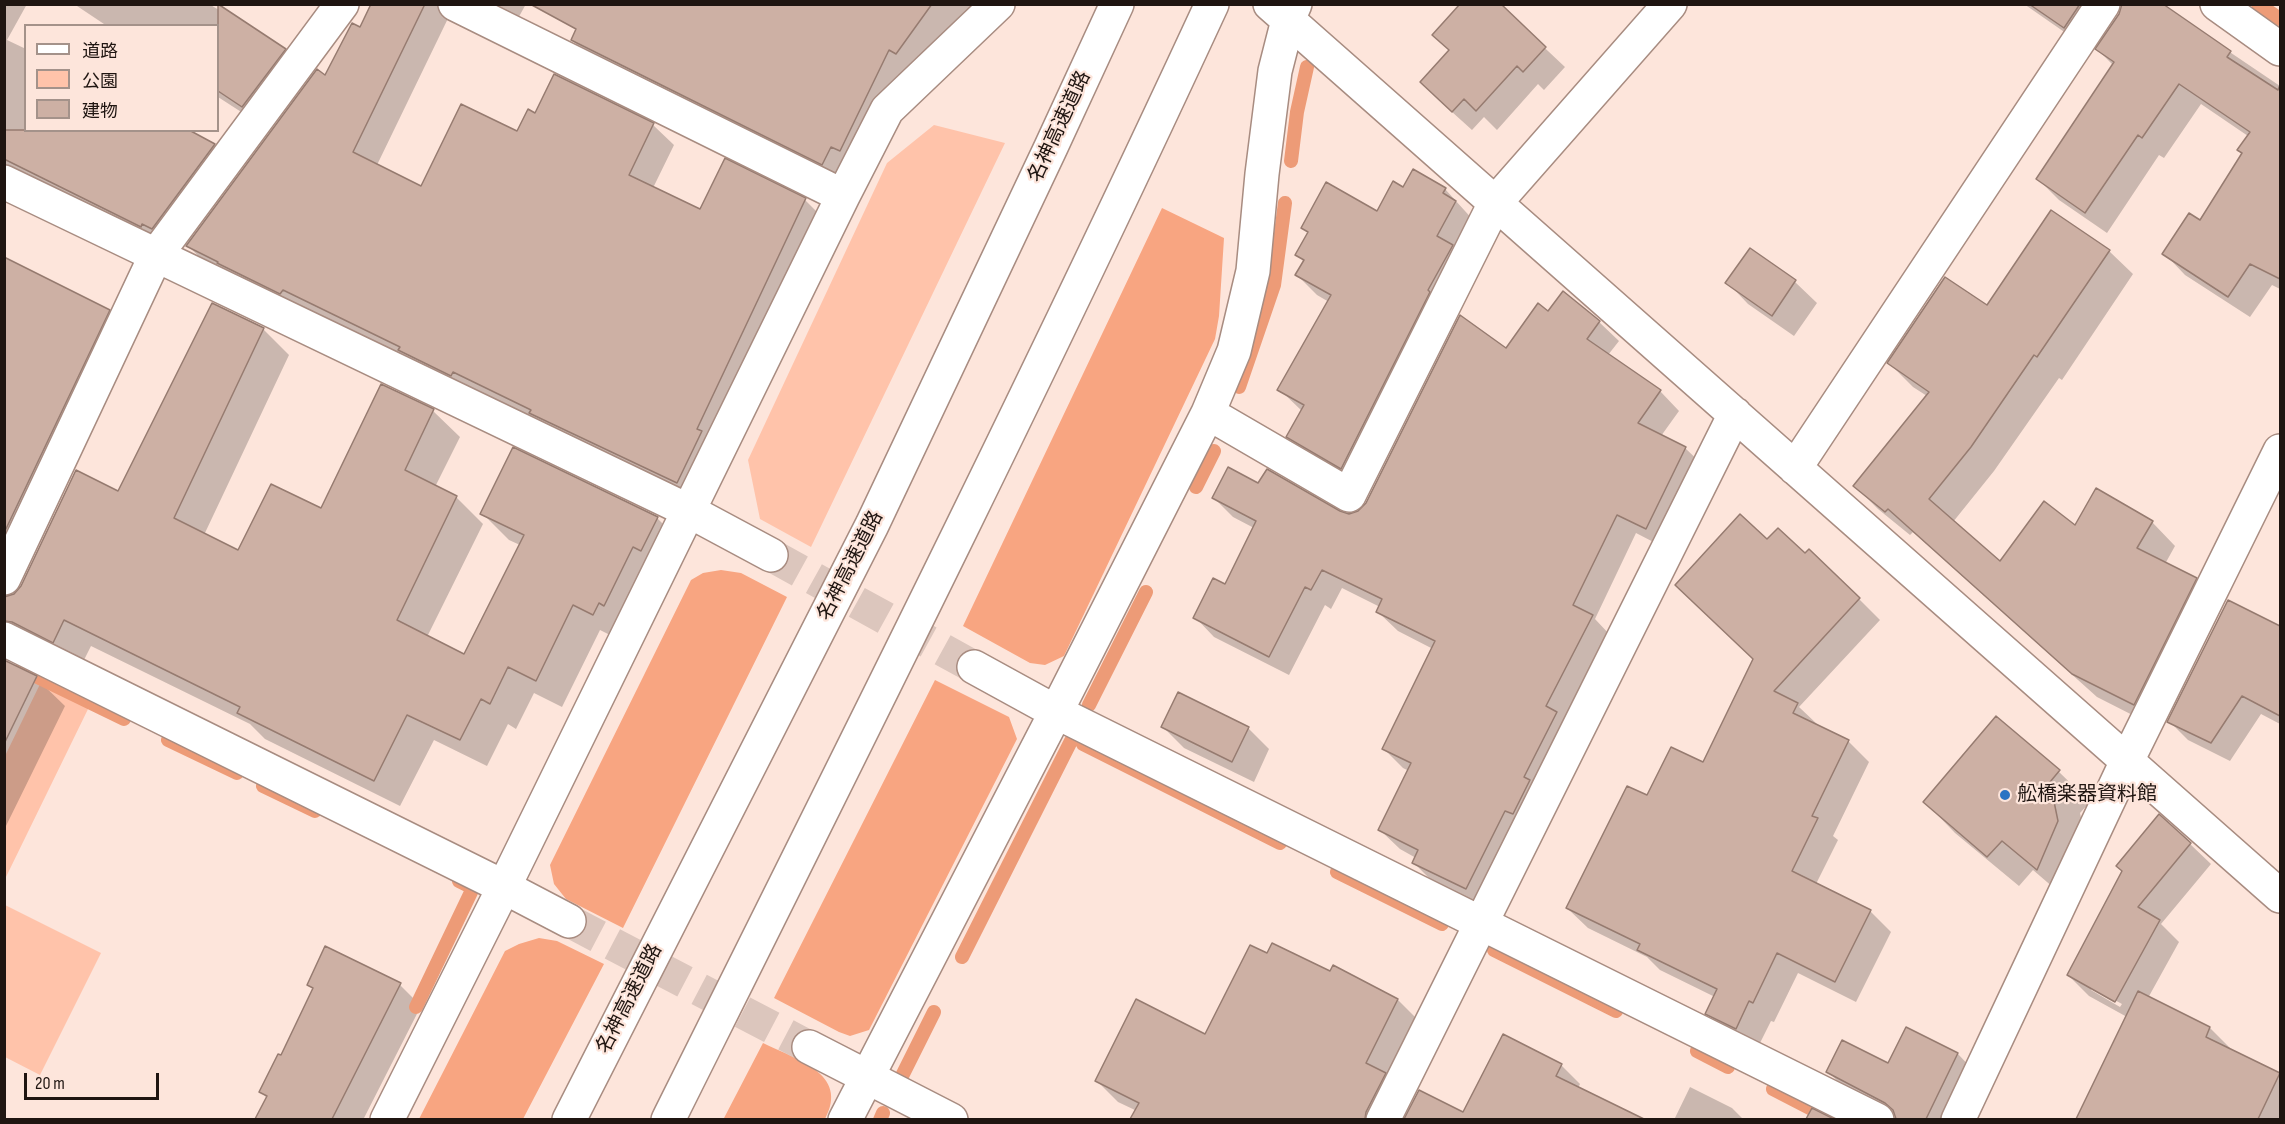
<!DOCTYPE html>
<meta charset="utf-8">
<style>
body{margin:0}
#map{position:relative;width:2285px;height:1124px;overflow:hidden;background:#fde5db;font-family:"Sofia Sans Condensed","Noto Sans JP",sans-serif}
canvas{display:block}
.frame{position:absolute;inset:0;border:6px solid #1f1511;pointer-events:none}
.legend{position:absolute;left:24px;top:24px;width:195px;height:108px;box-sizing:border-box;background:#fde5db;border:2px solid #a4928a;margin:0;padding:8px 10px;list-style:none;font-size:18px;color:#1f1511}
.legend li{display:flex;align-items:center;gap:12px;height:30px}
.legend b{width:30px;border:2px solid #a4928a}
.scale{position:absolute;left:24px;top:1073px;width:135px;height:27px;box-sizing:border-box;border:3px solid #1f1511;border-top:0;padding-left:8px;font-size:18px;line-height:21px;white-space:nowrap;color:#1f1511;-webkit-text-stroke:4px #fde5db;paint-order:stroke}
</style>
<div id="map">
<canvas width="2285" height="1124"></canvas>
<div class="frame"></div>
<ul class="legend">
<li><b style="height:8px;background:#fff"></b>道路</li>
<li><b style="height:16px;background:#ffc3aa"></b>公園</li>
<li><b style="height:16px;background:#cdb0a4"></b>建物</li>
</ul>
<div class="scale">20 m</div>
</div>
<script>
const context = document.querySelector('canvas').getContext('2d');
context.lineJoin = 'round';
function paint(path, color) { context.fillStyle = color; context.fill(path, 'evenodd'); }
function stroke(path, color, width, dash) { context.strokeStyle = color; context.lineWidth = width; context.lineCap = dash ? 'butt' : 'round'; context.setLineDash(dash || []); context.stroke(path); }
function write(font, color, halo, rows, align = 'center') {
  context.font = font + ' "Sofia Sans Condensed","Noto Sans JP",sans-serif'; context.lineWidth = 4.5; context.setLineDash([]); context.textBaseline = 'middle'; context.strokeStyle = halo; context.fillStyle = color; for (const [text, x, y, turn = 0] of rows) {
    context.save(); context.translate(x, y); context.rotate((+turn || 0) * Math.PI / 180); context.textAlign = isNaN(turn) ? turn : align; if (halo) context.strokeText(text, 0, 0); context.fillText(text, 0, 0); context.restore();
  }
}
paint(new Path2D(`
 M934,125L1005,143L811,547L760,519L748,460L887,163Z
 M42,680L90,705L5,879V756Z
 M5,905L101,953L40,1075L5,1057Z`), '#ffc3aa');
paint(new Path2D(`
 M1162,208L1224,238L1219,316L1215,339L1064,656L1045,665L1030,663L963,626Z
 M721,570L741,573L787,597L623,928L566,899L554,884L550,865L691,580L703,573Z
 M935,680L1009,717L1017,739L869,1030L850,1036L839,1032L774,998Z
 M539,938L557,941L604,964L523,1119H419L505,951L519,944Z
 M763,1043C795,1059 850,1073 825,1119L723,1120Z`), '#f8a581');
paint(new Path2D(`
 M4,4H27L7,40L26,49V130L214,145L234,165L173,248L4,171Z
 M74,4H209L285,50L305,70L263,126L218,97V26H107Z
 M373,4H455L377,165L422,188L518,133L536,115L653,125L674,145L653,188L701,211L805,200L825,220L698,503L209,266L188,246L326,77L361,29Z
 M468,4H526L516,22Z
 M585,4H1000L968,30L954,22L843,185L593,61L572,40Z
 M1498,4L1565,67L1544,90L1538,84L1497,130L1484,117L1472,130L1441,102Z
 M2024,4H2105L2083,45Z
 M2169,11L2280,86V289L2272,285L2250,317L2185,275L2164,253L2201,222L2243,154L2239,150L2248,136L2201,104L2164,158L2159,155L2107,233L2059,200L2038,179L2113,65L2097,49Z
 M1404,189H1445L1475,222L1361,487L1307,456L1288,436L1302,411L1279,389L1329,302L1317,295L1297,275L1304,262L1297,254L1309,234L1303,228L1377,213Z
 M1750,250L1795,282L1817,303L1794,336L1748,304L1727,282Z
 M2109,251L2133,274L2062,380L2059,378L1994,471L1953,522L2000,563L2075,527L2152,522L2175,546L2165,564L2196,579L2219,603L2158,728L2097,697L1913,532L1910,535L1878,509L1855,486L1927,396L1913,387L1889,363L1987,307Z
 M4,259L109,311L135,337L14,595L119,493L263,329L289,355L204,535L239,552L321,510L382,386L433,411L460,437L435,487L456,497L483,524L427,637L464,656L520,545L509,540L482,513L657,518L683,544L620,640L600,630L562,707L534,693L516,729L508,724L487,766L434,740L400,806L265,739L250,724L91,646L80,668L4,622Z
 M1548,313L1599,322L1619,341L1608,355L1660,391L1679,411L1661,436L1685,448L1705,467L1665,548L1636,533L1595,619L1611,636L1486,908L1433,882L1414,863L1416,858L1400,849L1380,830L1409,771L1403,768L1384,749L1433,649L1398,631L1378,612L1380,607L1342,588L1331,609L1325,605L1289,675L1214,637L1195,617L1226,586L1254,528L1233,517L1214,498L1259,485L1339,513L1350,515L1360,512L1506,350Z
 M1767,541L1859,599L1880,620L1799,707L1818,725L1848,741L1869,762L1833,836L1838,840L1816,884L1870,911L1891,932L1856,1002L1798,973L1774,1022L1771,1021L1757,1049L1728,1034L1707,1013L1715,997L1660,970L1647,957L1588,928L1567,908L1648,797L1703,764L1755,660Z
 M2228,602L2280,627V724L2261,714L2230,761L2188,740L2169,721Z
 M4,662L36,678L65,706L4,830Z
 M1996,718L2059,772L2090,802L2080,813L2088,852L2068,900L2033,870L2019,886L1955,833L1925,802Z
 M1163,727L1248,728L1269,749L1254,782L1184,748Z
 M2190,844L2211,864L2161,924L2179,942L2148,998L2210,1028L2230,1048L2229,1050L2280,1075V1120H2077L2127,1017L2089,996L2068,975ZM2091,987L2122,1004L2120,1007L2091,990Z
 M1267,955L1331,973L1398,1000L1419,1021L1394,1120H1145L1137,1111L1118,1102L1097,1081L1205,1036Z
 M309,984L400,985L421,1006L363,1120H257L267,1098L261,1092L281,1057L314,990Z
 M1907,1029L1958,1054L1976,1073L1954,1120H1902L1847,1090L1828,1072L1889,1065Z
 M1504,1036L1561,1065L1580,1084L1578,1088L1641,1120H1406L1420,1092L1464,1114Z
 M1690,1087L1732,1108L1744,1120H1674Z`), '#0003');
stroke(new Path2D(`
 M2258,4L2280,19
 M1291,161L1297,112L1307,67
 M1239,387L1274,285L1285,203
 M1196,487L1214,451
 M21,669L124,719
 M1089,705L1146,592
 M168,740L237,773
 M1083,744L1280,843
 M263,786L315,811
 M1337,872L1442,924
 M1494,950L1616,1011
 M962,957L1071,741
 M416,1007L473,888L459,881
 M1697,1051L1728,1067
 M902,1076L934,1012
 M1773,1089L1833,1120
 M880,1120L883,1113`), '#ed9b77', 14);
const building = new Path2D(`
 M218,4L286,49L242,107L218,91Z
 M371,4H425L353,152L421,186L461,104L517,131L528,109L535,113L554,74L654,123L629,175L700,209L725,158L806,198L697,429L702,431L677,483L529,413L531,410L453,372L451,376L398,350L400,347L283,290L280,294L217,263L218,262L186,246L317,69L325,75L352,23L360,27Z
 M530,4H932L896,54L889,50L840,151L831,147L822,165L571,40L576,29Z
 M1460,4H1501L1546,47L1523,72L1517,66L1476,111L1464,99L1452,112L1420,82L1449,50L1432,35Z
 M2029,4H2080L2064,28Z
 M2122,4H2163L2231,51L2227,57L2278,90L2280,85V279L2250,264L2228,297L2162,254L2189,213L2200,220L2242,153L2237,150L2250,132L2179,84L2142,138L2138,135L2085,213L2036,179L2114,62L2095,49L2119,14Z
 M4,130H189L215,144L152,229L142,224L141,227L4,159Z
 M1413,169L1446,188L1443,193L1456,201L1437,236L1453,245L1428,290L1430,292L1341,469L1286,437L1304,405L1277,390L1331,295L1295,275L1304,260L1295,255L1308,232L1301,228L1326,182L1377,211L1393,181L1403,187Z
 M2051,210L2110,250L2037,357L2034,355L1971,447L1929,499L2000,561L2044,501L2075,525L2096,488L2153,521L2137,548L2197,578L2134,705L2072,674L1888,509L1885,512L1853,486L1929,392L1887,363L1945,277L1987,305Z
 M1750,248L1796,280L1772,316L1725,283Z
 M4,257L110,310L4,533Z
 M1563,291L1600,321L1587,339L1661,390L1638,423L1686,447L1646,529L1617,515L1573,605L1593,615L1546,706L1557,712L1524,777L1530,780L1513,814L1505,811L1466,889L1412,863L1418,850L1378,830L1411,763L1382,749L1435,641L1376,612L1382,599L1322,570L1311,590L1305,587L1269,657L1193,618L1213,578L1225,584L1256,521L1212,498L1228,467L1258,483L1267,469L1340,511L1349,514L1358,511L1366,503L1460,315L1506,348L1538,303L1548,311Z
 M212,303L264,328L174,518L238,550L271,484L321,508L381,384L434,409L405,470L457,496L397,620L464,654L524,535L480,514L513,447L658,517L641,551L633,547L604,606L599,603L593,615L573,605L536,681L508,667L490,704L481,699L460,740L407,715L374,781L237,713L240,707L64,620L53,643L12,622L4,621V597L14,594L21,586L76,470L118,491Z
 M1740,514L1767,539L1778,528L1805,553L1809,549L1860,598L1774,691L1798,703L1793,713L1849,740L1812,816L1818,818L1792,871L1871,910L1835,982L1777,953L1753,1003L1749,1001L1736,1029L1705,1014L1717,989L1637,950L1640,944L1566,908L1627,786L1647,795L1671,747L1703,762L1753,659L1675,585Z
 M2228,600L2280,626V716L2242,696L2211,743L2167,722Z
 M4,660L37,676L4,744Z
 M1178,692L1249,727L1232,762L1161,727Z
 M1996,716L2060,770L2050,782L2058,821L2037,870L2002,841L1987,857L1923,802Z
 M2159,814L2191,843L2138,907L2160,920L2115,1002L2067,975L2122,871L2116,866Z
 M1272,943L1330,971L1333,965L1398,999L1366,1063L1386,1073L1366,1112L1365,1119H1130L1139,1103L1095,1081L1136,999L1205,1034L1250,945L1267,953Z
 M325,946L401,983L332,1119H255L267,1096L259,1092L278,1054L281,1055L313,988L307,985Z
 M2138,991L2210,1027L2206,1037L2280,1073L2258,1119H2076Z
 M1906,1027L1958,1053L1926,1119H1896L1893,1110L1885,1103L1826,1072L1842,1040L1888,1063Z
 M1503,1034L1562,1064L1556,1076L1644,1119H1404L1419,1090L1463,1112Z
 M1812,1108L1834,1119H1806Z`);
paint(building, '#cdb0a4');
stroke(building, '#967b70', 1.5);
stroke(new Path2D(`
 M771,555L974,667
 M569,921L809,1047`), '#dcc6bd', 33, [33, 16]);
const street = new Path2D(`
 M455,4L843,196
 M1270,4L2280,896
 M2217,4L2280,49
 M4,182L689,511L771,555
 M1208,413L1349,495L1495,203L1670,4
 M1795,468L2103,4
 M4,578L156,255L342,4
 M4,639L504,887L569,921
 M974,667L1056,712L1877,1120
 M809,1047L951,1120
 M387,1120L504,887L843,196L887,110L998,4
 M845,1120L1056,712L1208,413L1234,351L1253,271L1262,174L1275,71L1288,20
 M1383,1120L1735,414
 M1958,1120L2127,761L2280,451`);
const secondary = new Path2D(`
 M1288,20L1295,4`);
const highway = new Path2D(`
 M569,1120L872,525L1051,147L1117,4
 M668,1120C853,749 1038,380 1212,4`);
stroke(street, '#a88c81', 36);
stroke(secondary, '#a88c81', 36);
stroke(highway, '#a88c81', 36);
stroke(street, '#fff', 33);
stroke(secondary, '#fff', 33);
stroke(highway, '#fff', 33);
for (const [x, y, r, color] of [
 [2005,795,6,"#2b73c3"]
]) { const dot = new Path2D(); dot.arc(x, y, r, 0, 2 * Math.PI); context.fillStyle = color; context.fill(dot); stroke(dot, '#fde5db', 2); }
write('20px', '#1f1511', '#fde5db', [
 ["名神高速道路",1060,127,-65],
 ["名神高速道路",851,566,-63],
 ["名神高速道路",630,999,-63]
]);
write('20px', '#1f1511', '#fde5db', [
 ["舩橋楽器資料館",2017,795]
], 'left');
</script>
